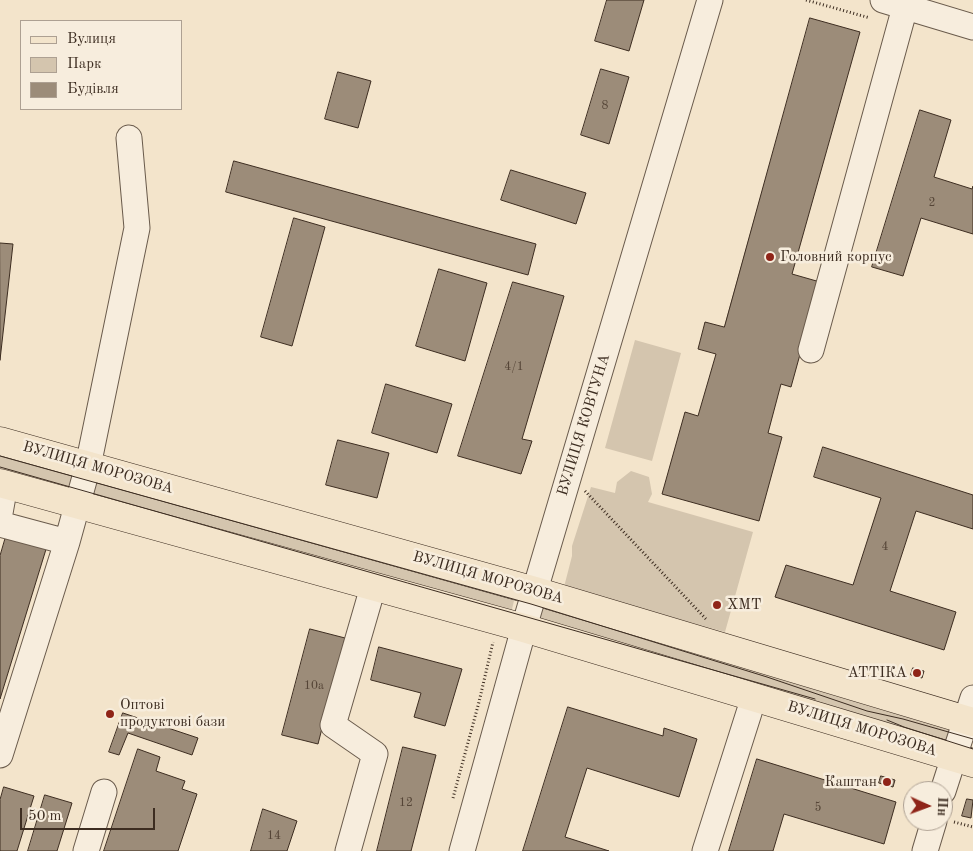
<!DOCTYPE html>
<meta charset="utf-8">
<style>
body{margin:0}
#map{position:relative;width:973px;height:851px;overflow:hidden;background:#f3e4cb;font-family:"Old Standard TT",serif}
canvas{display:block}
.legend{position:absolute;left:20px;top:20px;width:162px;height:90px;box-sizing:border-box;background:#f7eddd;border:1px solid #ada092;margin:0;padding:6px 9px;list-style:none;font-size:15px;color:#3d2d21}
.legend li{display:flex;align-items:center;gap:10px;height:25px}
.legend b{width:25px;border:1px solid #ada092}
.north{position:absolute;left:903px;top:781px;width:50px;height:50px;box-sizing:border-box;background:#f7eddd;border:1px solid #ada092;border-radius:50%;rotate:92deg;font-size:14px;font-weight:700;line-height:20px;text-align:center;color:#3d2d21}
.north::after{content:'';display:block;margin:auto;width:18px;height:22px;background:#8f2418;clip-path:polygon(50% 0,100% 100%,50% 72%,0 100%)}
.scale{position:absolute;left:20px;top:808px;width:135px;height:22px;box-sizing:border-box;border:2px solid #3d2d21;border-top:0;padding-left:6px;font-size:15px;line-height:18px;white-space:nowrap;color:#3d2d21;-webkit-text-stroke:4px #f7eddd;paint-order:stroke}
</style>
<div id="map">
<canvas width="973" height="851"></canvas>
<ul class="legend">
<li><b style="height:6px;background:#f3e4cb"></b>Вулиця</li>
<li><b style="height:14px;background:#d4c5ae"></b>Парк</li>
<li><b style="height:14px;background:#9c8c79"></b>Будівля</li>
</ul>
<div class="north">Пн</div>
<div class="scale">50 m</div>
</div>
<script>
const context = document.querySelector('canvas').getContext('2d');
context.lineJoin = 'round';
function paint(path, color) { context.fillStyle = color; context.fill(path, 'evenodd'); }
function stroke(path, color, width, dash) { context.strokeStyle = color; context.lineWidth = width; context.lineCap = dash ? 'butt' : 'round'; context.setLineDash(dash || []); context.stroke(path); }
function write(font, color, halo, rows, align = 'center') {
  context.font = font + ' "Old Standard TT",serif'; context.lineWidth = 5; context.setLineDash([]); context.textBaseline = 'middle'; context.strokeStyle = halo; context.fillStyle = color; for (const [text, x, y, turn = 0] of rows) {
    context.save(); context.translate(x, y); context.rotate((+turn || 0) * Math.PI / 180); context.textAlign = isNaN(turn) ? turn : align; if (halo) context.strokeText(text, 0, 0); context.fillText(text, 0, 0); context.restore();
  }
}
paint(new Path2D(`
 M635,340L681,353L652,461L605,448Z
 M0,448L80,470L72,495L0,474Z
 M631,471L649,477L652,494L648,502L753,532L725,632L564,587L572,556V546L591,487L615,493L617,482Z
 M89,477L516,592L510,618L84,498Z
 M537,596L951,722L944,748L530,624Z`), '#d4c5ae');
const building = new Path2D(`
 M607,0H644L629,51L595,41Z
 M810,18L860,32L792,274L820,282L791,387L781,384L768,433L782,437L759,521L662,494L685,412L698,416L716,354L698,349L705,322L724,327Z
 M601,69L629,77L609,144L581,135Z
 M338,72L371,81L358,128L325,119Z
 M920,110L951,120L934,177L972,189L973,186V234L921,218L903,276L872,267Z
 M234,161L536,244L528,275L226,192Z
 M511,170L586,193L576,224L501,200Z
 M294,218L325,227L292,346L261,337Z
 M0,243L13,244L0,360Z
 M439,269L487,283L465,361L416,346Z
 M513,282L564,296L522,439L532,441L521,474L458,456Z
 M386,384L452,404L437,453L372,433Z
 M338,440L389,453L377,498L326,485Z
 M823,447L973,495V529L916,511L890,591L956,612L944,650L775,597L786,565L853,585L881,498L814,477Z
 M7,533L47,546L0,699V556Z
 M310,629L345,638L318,744L282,735Z
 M379,647L462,669L445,726L414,717L421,693L371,680Z
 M913,668L924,671L922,678L911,675Z
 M568,707L663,736L664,728L697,739L679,797L587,768L565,837L609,851H523Z
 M123,713L198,738L192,755L128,733L119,755L109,752Z
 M403,747L436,755L411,851H377Z
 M138,749L160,757L156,771L185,781L182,789L197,794L178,851H104Z
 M757,759L896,802L884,844L784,814L773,851H729Z
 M881,776L895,780L893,787L879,783Z
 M4,787L34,796L17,851H0V800Z
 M45,795L72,803L57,851H28Z
 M967,799L973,800L971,818L962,816Z
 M263,809L297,821L287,851H251Z`);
paint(building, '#9c8c79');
stroke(building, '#3d2d21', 1);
const minor = new Path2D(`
 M883,0L973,27
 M811,350L905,7
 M0,513L5,485
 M0,524L67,542
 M0,755L67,542L88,466L137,228L129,138
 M943,791L973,698
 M86,851L104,792
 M348,851L375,754L333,725L373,587
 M462,851L527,617L710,0
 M705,851L754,697
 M925,851L934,821`);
const major = new Path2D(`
 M0,441L535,591L973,722
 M0,483L524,628L973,763`);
stroke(minor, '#6a5b4c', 27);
stroke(major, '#3d2d21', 29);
stroke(new Path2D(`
 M806,0L870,18
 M585,491L706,619
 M453,798L479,702L493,642
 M954,822L973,827`), '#3d2d21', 3, [1, 2.5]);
stroke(minor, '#f7eddd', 25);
stroke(major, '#f3e4cb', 28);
stroke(new Path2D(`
 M0,456L531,604L767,677L867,711L903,719L973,739
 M0,467L815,699
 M887,720L904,727L973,749`), '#3d2d21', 1);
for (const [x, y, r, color] of [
 [770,257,5,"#8f2418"],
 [717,605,5,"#8f2418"],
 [917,673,5,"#8f2418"],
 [110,714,5,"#8f2418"],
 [887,782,5,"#8f2418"]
]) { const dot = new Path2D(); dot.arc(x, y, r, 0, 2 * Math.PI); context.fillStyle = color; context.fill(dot); stroke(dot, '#f7eddd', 2); }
write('12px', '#554537', null, [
 ["8",605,106],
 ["2",932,203],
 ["4/1",514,367],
 ["4",885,547],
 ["10а",314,686],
 ["12",406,803],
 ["5",818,808],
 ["14",274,836]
]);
write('15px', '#3d2d21', '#f7eddd', [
 ["Головний корпус",780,257],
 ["ХМТ",727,605],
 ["АТТІКА",907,673,"right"],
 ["Оптові",120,705],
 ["продуктові бази",120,722],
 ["Каштан",877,782,"right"]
], 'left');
write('15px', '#3d2d21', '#f7eddd', [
 ["ВУЛИЦЯ КОВТУНА",584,425,-73],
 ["ВУЛИЦЯ МОРОЗОВА",98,468,16],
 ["ВУЛИЦЯ МОРОЗОВА",488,578,16],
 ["ВУЛИЦЯ МОРОЗОВА",862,729,17]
]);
</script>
